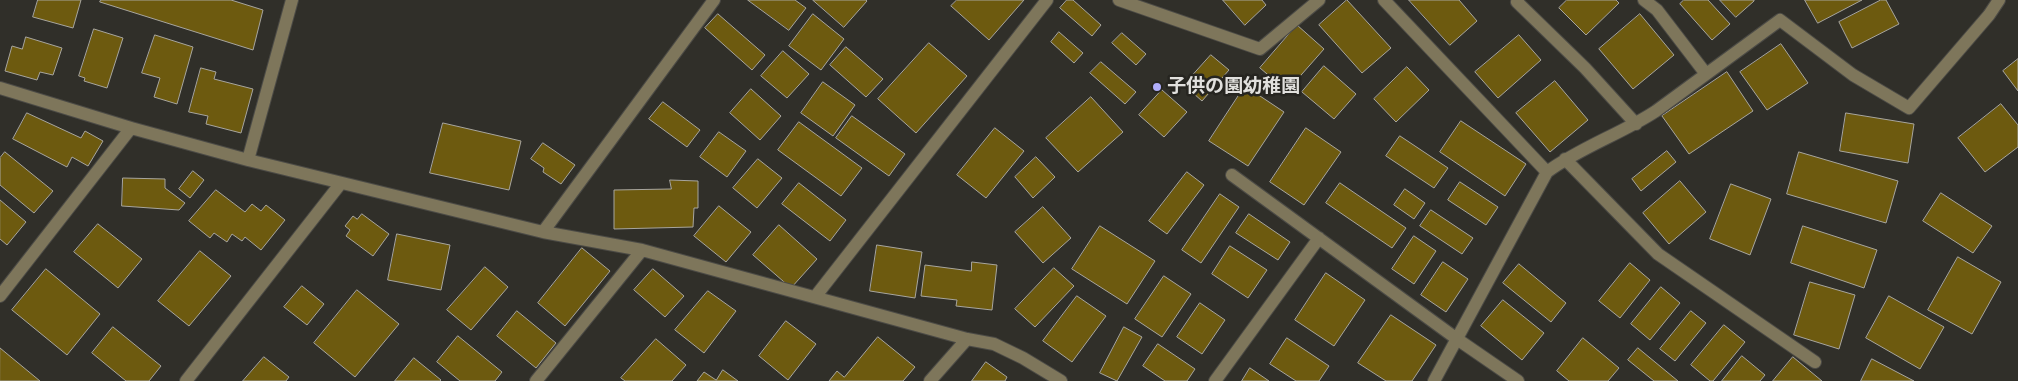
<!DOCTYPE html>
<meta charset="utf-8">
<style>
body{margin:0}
canvas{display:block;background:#302f29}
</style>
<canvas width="2018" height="381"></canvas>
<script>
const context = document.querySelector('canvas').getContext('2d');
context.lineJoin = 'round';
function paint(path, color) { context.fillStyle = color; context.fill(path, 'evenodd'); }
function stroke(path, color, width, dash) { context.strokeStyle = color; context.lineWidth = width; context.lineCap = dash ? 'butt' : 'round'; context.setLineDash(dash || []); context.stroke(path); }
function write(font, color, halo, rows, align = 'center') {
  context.font = font + ' Jost,"Noto Sans JP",sans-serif'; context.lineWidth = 5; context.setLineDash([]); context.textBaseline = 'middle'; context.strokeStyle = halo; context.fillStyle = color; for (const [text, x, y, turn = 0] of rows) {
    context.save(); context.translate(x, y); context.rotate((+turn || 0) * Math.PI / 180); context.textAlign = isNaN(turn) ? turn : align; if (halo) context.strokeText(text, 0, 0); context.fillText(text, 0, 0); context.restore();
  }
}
const building = new Path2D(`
 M38,0H81L73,28L33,17Z
 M101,0H231L263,10L253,50L100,2Z
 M748,0H795L806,8L789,30Z
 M813,0H866L867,1L844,27Z
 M957,0H1024L989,40L951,6Z
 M1067,0H1073L1101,25L1092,36L1060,8Z
 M1223,0H1262L1266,5L1245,25Z
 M1347,0L1391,48L1362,73L1319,25Z
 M1409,0H1459L1477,21L1450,45Z
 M1567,0H1616L1619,3L1586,35L1559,8Z
 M1684,0H1708L1730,24L1712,40L1680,4Z
 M1720,0H1754V1L1736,17Z
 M1805,0H1862L1818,23Z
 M1881,0H1886L1899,24L1852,48L1839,22Z
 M718,14L765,55L752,70L705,28Z
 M813,14L844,39L821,70L789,46Z
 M1640,14L1674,55L1633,89L1599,49Z
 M1297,25L1324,49L1287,91L1260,68Z
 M94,29L123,38L107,88L84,81L85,78L79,76Z
 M1059,32L1083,53L1074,63L1051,42Z
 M1122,33L1146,54L1136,65L1112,43Z
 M155,35L193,47L177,104L154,97L160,78L142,73Z
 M1519,35L1541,60L1498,98L1475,72Z
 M26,37L62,48L53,75L40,72L37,80L5,71L12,46L22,49Z
 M929,43L967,76L916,133L878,99Z
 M1781,44L1808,83L1767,110L1740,72Z
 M846,47L883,79L866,97L830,65Z
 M783,51L809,74L787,98L761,76Z
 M1211,55L1229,70L1202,101L1184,85Z
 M2018,59V91L2003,71Z
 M1101,62L1136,92L1125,104L1090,73Z
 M1324,66L1356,94L1334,119L1302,92Z
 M1407,67L1429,90L1396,122L1374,99Z
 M201,68L216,72L214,79L253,89L241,133L206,124L208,116L189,112Z
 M1727,72L1753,111L1689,154L1662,116Z
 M1555,81L1588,120L1550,152L1516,113Z
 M823,82L855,105L833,136L801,113Z
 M1245,86L1284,112L1248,166L1209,141Z
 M751,89L781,116L760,140L730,113Z
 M1162,90L1187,112L1164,137L1139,115Z
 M1091,97L1123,132L1078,172L1046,138Z
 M663,102L700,130L687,147L649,119Z
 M2001,104L2018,125V147L1985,172L1958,138Z
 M27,113L81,138L85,131L103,141L88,166L72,157L67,167L13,139Z
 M1846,113L1914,124L1908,163L1840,151Z
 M852,116L905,154L889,176L836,138Z
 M1461,121L1526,164L1505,196L1440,152Z
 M799,122L862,168L841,196L778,150Z
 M443,123L521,141L509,190L430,173Z
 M995,128L1024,151L986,198L957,175Z
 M1306,128L1341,152L1304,205L1270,182Z
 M719,132L746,151L727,177L700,157Z
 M1400,136L1448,168L1434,188L1386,156Z
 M543,143L575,165L561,184L543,172L544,168L531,159Z
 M1667,151L1676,162L1641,191L1632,179Z
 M5,152L53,191L34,213L0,185V158Z
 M1799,152L1898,181L1886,223L1787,194Z
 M1036,157L1055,177L1033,198L1015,177Z
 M758,159L782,178L757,208L733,188Z
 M193,171L204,180L190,198L179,189Z
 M1187,172L1204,185L1167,234L1149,221Z
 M123,178L165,179V188L185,203L179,210L122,206Z
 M670,180L698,181V208H694L693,227L614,229V190L671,189Z
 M1680,181L1706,212L1669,244L1643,213Z
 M1460,182L1498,207L1486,225L1448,200Z
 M799,183L846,220L830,241L782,204Z
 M1340,183L1406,228L1392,248L1326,203Z
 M1731,184L1771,199L1750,255L1710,239Z
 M1405,189L1425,203L1414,219L1394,205Z
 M216,190L245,212L252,204L261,211L266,205L285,220L261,250L245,237L242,241L232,234L227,242L214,233L210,238L189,221Z
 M1941,193L1992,226L1973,253L1923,221Z
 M1220,194L1239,207L1201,263L1182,250Z
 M0,200L26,222L7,245L0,239Z
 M719,206L751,232L726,262L694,236Z
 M1043,207L1071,238L1043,263L1015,232Z
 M1431,210L1473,238L1462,254L1420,226Z
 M362,214L389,234L373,256L346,236L350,230L345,226L353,216L357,219Z
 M1249,214L1290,242L1278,260L1236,233Z
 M98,224L142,259L118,288L74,252Z
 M779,225L817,259L791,288L753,255Z
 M1100,226L1155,261L1127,304L1072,269Z
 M1803,226L1877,250L1864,288L1791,263Z
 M397,234L450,245L441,290L388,280Z
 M1414,236L1436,251L1414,284L1392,269Z
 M877,245L922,252L915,298L870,291Z
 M1230,246L1267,270L1248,298L1212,274Z
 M582,248L610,271L565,326L538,303Z
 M200,251L231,276L189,326L158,301Z
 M1958,257L2001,282L1972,334L1928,310Z
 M972,262L997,265L992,310L956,306L957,300L921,296L925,265L971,271Z
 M1443,262L1468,279L1446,312L1421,295Z
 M1630,263L1650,280L1620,318L1599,301Z
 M1519,264L1566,303L1551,322L1503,283Z
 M485,267L508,287L471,330L447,310Z
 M1054,268L1074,286L1035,327L1015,309Z
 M46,269L100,314L67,355L12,310Z
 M653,269L684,296L665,317L634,290Z
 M1326,273L1365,300L1334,346L1295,320Z
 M1164,276L1191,294L1162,337L1135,319Z
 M1810,282L1855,295L1839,349L1794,335Z
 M302,286L324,304L307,325L284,307Z
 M1661,287L1680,303L1650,340L1631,324Z
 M357,290L399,324L355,377L314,343Z
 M708,291L736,311L704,353L675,330Z
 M1077,296L1106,316L1072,362L1043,341Z
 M1889,296L1944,327L1920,369L1866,338Z
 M1503,300L1544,333L1522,360L1481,326Z
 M1200,303L1225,320L1202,354L1177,337Z
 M517,311L556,343L536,368L497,336Z
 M1691,311L1706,323L1675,361L1660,349Z
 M1391,315L1436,345L1412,381H1386L1358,363Z
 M786,321L816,344L788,380L759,356Z
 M1724,325L1745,342L1713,381H1710L1691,365Z
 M113,327L161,366L149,381H126L92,353Z
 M1124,327L1142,337L1117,381L1100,373Z
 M458,336L502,372L495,381H460L437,362Z
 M878,337L915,367L903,381H829L837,371L844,377Z
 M1287,338L1329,366L1319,381H1296L1270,364Z
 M1583,338L1619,368L1608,381H1569L1557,371Z
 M656,339L686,365L672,381H625L621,378Z
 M1158,344L1195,369L1187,381H1165L1143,366Z
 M0,348L40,381H0Z
 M1638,348L1678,381H1654L1628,360Z
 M1742,356L1765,375L1760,381H1722Z
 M264,357L289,377L286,381H243Z
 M1793,357L1822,381H1773Z
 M414,358L441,380L440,381H395Z
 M1872,359L1914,381H1861Z
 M986,362L1007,377L1005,381H972Z
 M1250,368L1269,381H1242Z
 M723,370L738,381H697L704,372L716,380Z`);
paint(building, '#6d5a0f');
stroke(building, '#a7a59e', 1);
const minor = new Path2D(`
 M1119,0L1260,49L1319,0
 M1384,0L1547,172
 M1518,0L1517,2L1585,68L1636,124
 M1644,0L1657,10L1706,74
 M0,88L131,128L248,160L543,232L642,250L967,339L994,344L1023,358L1061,381
 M1565,159L1658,254L1815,362
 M248,160L292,0
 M1232,175L1457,339L1518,381
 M543,232L714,0
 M0,296L131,128
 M815,297L1047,0
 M186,381L341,183
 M536,381L642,250
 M930,381L967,339
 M1215,381L1319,238
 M1434,381L1547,172C1581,147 1621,134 1656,111L1780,20L1853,75L1909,108L1989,15L1999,0`);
stroke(minor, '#4c4b46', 14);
stroke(minor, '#7e765b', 12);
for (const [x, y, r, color] of [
 [1157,87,5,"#b0aefa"]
]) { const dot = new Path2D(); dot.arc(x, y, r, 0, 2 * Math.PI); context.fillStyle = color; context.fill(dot); stroke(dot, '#262520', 2); }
write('bold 19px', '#e1e0dd', '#262520', [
 ["子供の園幼稚園",1167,87]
], 'left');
</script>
